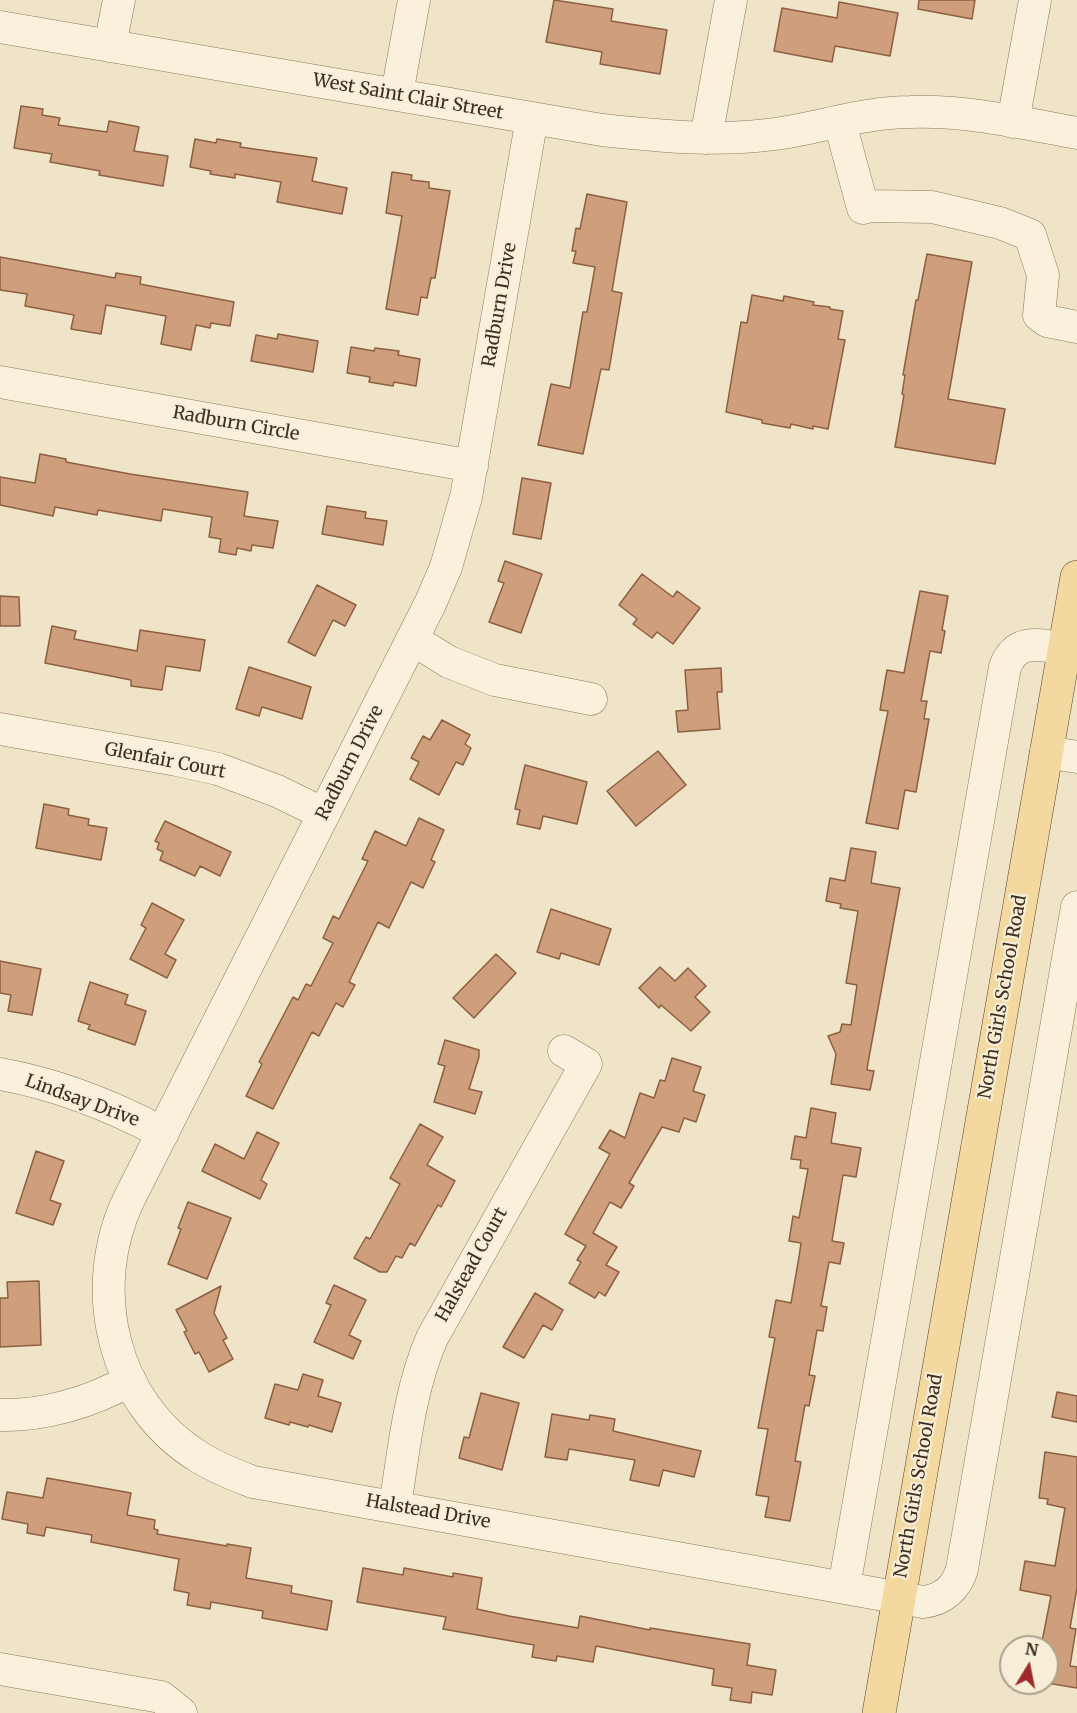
<!DOCTYPE html>
<style>
body{margin:0}
#map{position:relative;width:1077px;height:1713px;overflow:hidden;background:#f0e4c8;font-family:Merriweather,serif}
canvas{display:block}
.north{position:absolute;left:999px;top:1635px;width:60px;height:60px;box-sizing:border-box;background:#f7eed8;border:2px solid #ada18e;border-radius:50%;rotate:10deg;font-size:16px;font-weight:700;line-height:24px;text-align:center;color:#3d2e20}
.north::after{content:'';display:block;margin:auto;width:21px;height:27px;background:#9e2a2b;clip-path:polygon(50% 0,100% 100%,50% 72%,0 100%)}
</style>
<div id="map">
<canvas width="1077" height="1713"></canvas>
<div class="north">N</div>
</div>
<script>
const context = document.querySelector('canvas').getContext('2d');
context.lineJoin = 'round';
function paint(path, color) { context.fillStyle = color; context.fill(path, 'evenodd'); }
function stroke(path, color, width, dash) { context.strokeStyle = color; context.lineWidth = width; context.lineCap = dash ? 'butt' : 'round'; context.setLineDash(dash || []); context.stroke(path); }
function write(font, color, halo, rows, align = 'center') {
  context.font = font + ' Merriweather,serif'; context.lineWidth = 4.5; context.setLineDash([]); context.textBaseline = 'middle'; context.strokeStyle = halo; context.fillStyle = color; for (const [text, x, y, turn = 0] of rows) {
    context.save(); context.translate(x, y); context.rotate((+turn || 0) * Math.PI / 180); context.textAlign = isNaN(turn) ? turn : align; if (halo) context.strokeText(text, 0, 0); context.fillText(text, 0, 0); context.restore();
  }
}
const building = new Path2D(`
 M554,0L613,9L611,21L667,30L660,74L600,64L602,52L546,42Z
 M919,0H975L972,19L918,9Z
 M839,2L898,13L890,56L835,46L832,62L774,51L782,8L837,18Z
 M21,106L43,109L42,115L60,118L58,125L107,132L109,121L139,127L134,151L168,156L163,186L99,175L100,171L50,162L52,154L14,148Z
 M195,139L216,143L217,139L241,143L240,147L317,158L312,181L347,188L342,214L277,202L281,182L235,174V178L210,174L211,171L190,167Z
 M392,172L412,175L411,180L429,182V188L450,191L435,278H431L427,298L421,297L418,315L386,309L402,216L386,213Z
 M587,194L627,202L612,291L622,293L609,370L601,369L583,454L538,445L551,384L570,388L583,312H587L595,267L573,263L576,251H572L576,228L580,229Z
 M927,254L972,262L948,399L1005,409L995,464L895,447L904,395L902,394L905,375H903L916,300H918Z
 M0,257L115,278L116,273L141,277L140,284L234,302L230,326L211,323L210,328L196,325L191,350L161,344L166,316L106,305L101,334L71,329L74,315L25,306L27,294L0,290Z
 M752,295L783,301L784,296L814,302L813,305L830,307V309L843,311L838,339L845,340L828,429L813,426V429L791,424L790,428L762,423V420L726,412L741,322L747,323Z
 M278,334L318,341L313,372L251,361L256,335L277,339Z
 M351,347L374,351L375,348L399,351L398,355L420,359L416,386L394,382L393,386L369,382L370,377L347,373Z
 M40,454L66,459V462L130,474L248,492L244,516L278,521L273,548L252,545L251,551L237,548L236,555L219,552L221,539L209,537L212,517L163,509L161,521L98,510L97,515L55,507L53,516L0,505V477L35,483Z
 M522,478L551,483L541,539L513,534Z
 M327,506L366,512L365,518L387,521L383,545L322,534Z
 M505,561L542,574L521,633L489,622L504,583L498,581Z
 M642,574L673,597L677,591L700,608L673,644L657,632L652,638L633,624L637,619L619,605Z
 M317,585L356,605L345,626L333,620L315,656L288,642Z
 M920,591L948,596L942,630L945,631L941,653L930,651L921,701H927L924,719H929L916,792L905,790L898,829L866,823L888,711L880,710L887,670L904,673Z
 M0,596L19,597L20,626H0Z
 M52,626L76,631L74,639L137,651L140,630L205,640L200,671L166,666L162,690L131,686V680L45,663Z
 M249,667L311,687L302,719L262,707L259,716L236,709Z
 M721,668L722,692H717L720,729L678,732L676,711L688,710L685,670Z
 M442,720L470,735L465,744L471,748L463,765L456,762L439,795L410,779L419,762L411,758L423,736L430,740Z
 M658,751L686,785L636,826L607,791Z
 M525,765L587,782L577,824L543,816L540,829L517,824L520,810L515,809Z
 M44,804L69,809L68,815L89,819L88,825L107,828L101,860L36,848Z
 M419,818L444,830L431,860L435,862L423,888L411,882L389,928L378,922L349,982L355,985L343,1007L336,1003L319,1036L312,1032L273,1109L246,1096L262,1064L259,1062L293,997L298,1000L306,984L311,986L333,943L323,938L333,916L339,919L368,861L362,859L375,831L406,846Z
 M165,821L231,852L220,876L200,866L195,876L160,860L163,852L157,849L159,843L155,841Z
 M851,848L876,852L871,883L900,888L868,1063L867,1070L874,1071L870,1090L831,1084L836,1054L828,1036L840,1032L842,1024L851,1025L857,985L846,983L858,911L840,908L841,904L826,901L830,878L845,881Z
 M152,903L184,920L165,954L176,960L167,978L130,959L146,928L141,925Z
 M551,909L611,929L599,965L561,953L559,959L537,952Z
 M496,954L516,973L474,1018L453,998Z
 M0,961L41,969L32,1015L8,1011L11,995L0,993Z
 M660,967L675,981L688,968L706,986L695,997L710,1012L691,1031L661,1005L659,1008L639,988Z
 M90,982L128,995L125,1004L146,1011L135,1045L88,1029L90,1025L78,1021Z
 M445,1040L479,1050V1057L469,1089L482,1092L475,1114L434,1102L445,1066L438,1064Z
 M672,1058L701,1067L693,1091L705,1095L696,1122L684,1118L679,1132L662,1127L629,1183L634,1186L621,1208L610,1202L593,1233L617,1247L606,1265L619,1272L605,1296L599,1292L595,1298L569,1283L581,1262L577,1260L586,1246L565,1234L610,1154L599,1148L610,1130L625,1138L640,1093L654,1098L660,1080L665,1081Z
 M811,1108L836,1113L831,1143L861,1148L856,1177L843,1175L832,1241L844,1243L840,1264L829,1262L821,1306L827,1307L823,1331L817,1330L809,1375L815,1376L809,1406L805,1405L795,1461L801,1462L790,1521L765,1517L769,1497L756,1495L768,1429L758,1428L775,1338L769,1337L776,1300L791,1303L799,1257L801,1243L789,1241L793,1216L799,1218L808,1169L800,1168L801,1160L791,1159L795,1136L806,1138Z
 M420,1124L443,1137L427,1165L455,1181L441,1207L438,1205L415,1246L410,1243L402,1258L396,1256L387,1272H380L354,1258L366,1237L370,1239L400,1184L390,1178Z
 M257,1132L279,1143L261,1180L267,1184L260,1199L202,1171L215,1144L244,1159Z
 M36,1151L64,1161L50,1200L61,1204L53,1225L16,1213Z
 M188,1202L231,1218L207,1279L168,1264L181,1229L178,1228Z
 M39,1281L41,1345L0,1347V1298H8L7,1282Z
 M334,1285L366,1300L349,1335L361,1341L353,1359L314,1342L331,1305L326,1303Z
 M221,1286L214,1313L227,1338L223,1340L233,1359L209,1372L199,1352L195,1354L184,1332L187,1331L176,1310Z
 M535,1293L563,1310L552,1330L543,1325L524,1358L503,1347Z
 M303,1374L323,1380L318,1396L341,1403L332,1432L309,1425L308,1427L290,1422L289,1425L265,1418L275,1384L298,1390Z
 M1057,1392L1077,1396V1422L1052,1417Z
 M481,1393L519,1403L502,1470L459,1458L464,1437L469,1438Z
 M552,1414L589,1420L590,1415L615,1419L613,1431L701,1451L694,1477L663,1470L659,1486L630,1480L635,1460L569,1449L567,1460L545,1457Z
 M1045,1452L1077,1457V1588L1070,1628L1076,1629L1070,1666L1077,1667V1688L1047,1683V1647H1041L1051,1596L1020,1590L1025,1561L1055,1566L1065,1508L1047,1504L1048,1499L1039,1498Z
 M47,1478L131,1493L127,1515L155,1520L154,1529L158,1530L157,1534L227,1546V1544L251,1548L246,1578L292,1586L291,1593L332,1601L327,1630L262,1618L263,1611L211,1602L210,1609L187,1605L189,1593L174,1590L179,1559L91,1542L92,1535L46,1527L44,1536L27,1533L28,1524L2,1519L7,1492L43,1498Z
 M363,1568L403,1575L404,1568L453,1577V1573L482,1578L477,1609L509,1616L578,1628L580,1616L650,1630V1628L750,1644L747,1665L776,1670L772,1695L752,1692L751,1703L730,1700L732,1688L712,1685L714,1669L596,1646L593,1662L557,1656L556,1661L532,1657L534,1645L443,1629L446,1617L357,1602Z`);
paint(building, '#cf9f7d');
stroke(building, '#8d5f41', 1.5);
const minor = new Path2D(`
 M0,27L602,130C659,136 717,142 775,134C819,128 865,112 910,112C966,110 1022,123 1077,133
 M110,46L119,0
 M397,94L414,0
 M532,118L466,497L446,567L430,604L129,1199C86,1288 112,1404 199,1457C216,1468 235,1475 253,1482L923,1602C943,1600 957,1587 962,1569L1077,907
 M1013,122L1035,0
 M840,123L863,208L871,206L932,207L1000,223L1030,235L1043,275L1039,315L1047,321L1077,327
 M706,138L731,0
 M0,382L472,466
 M412,639L449,662L495,680L591,699
 M0,729L177,760L218,769L277,791L324,814
 M1046,752L1077,757
 M0,1074C57,1084 112,1106 163,1133
 M0,1415C44,1416 92,1402 130,1380
 M395,1506C404,1450 409,1391 432,1338L586,1064L564,1051
 M844,1587L1005,667C1016,637 1040,645 1065,649
 M0,1669L161,1697L181,1713`);
const major = new Path2D(`
 M879,1713L1077,577`);
stroke(minor, '#8d765c', 33);
stroke(major, '#5b4430', 34);
stroke(minor, '#faf1dc', 32);
stroke(major, '#f3d9a0', 33);
write('18px', '#3d2e20', '#f7eed8', [
 ["West Saint Clair Street",408,97,10],
 ["Radburn Drive",500,305,-80],
 ["Radburn Circle",236,424,10],
 ["Glenfair Court",165,761,11],
 ["Radburn Drive",350,763,-63],
 ["North Girls School Road",1003,997,-80],
 ["Lindsay Drive",82,1101,20],
 ["Halstead Court",472,1265,-61],
 ["North Girls School Road",919,1476,-80],
 ["Halstead Drive",428,1512,10]
]);
</script>
